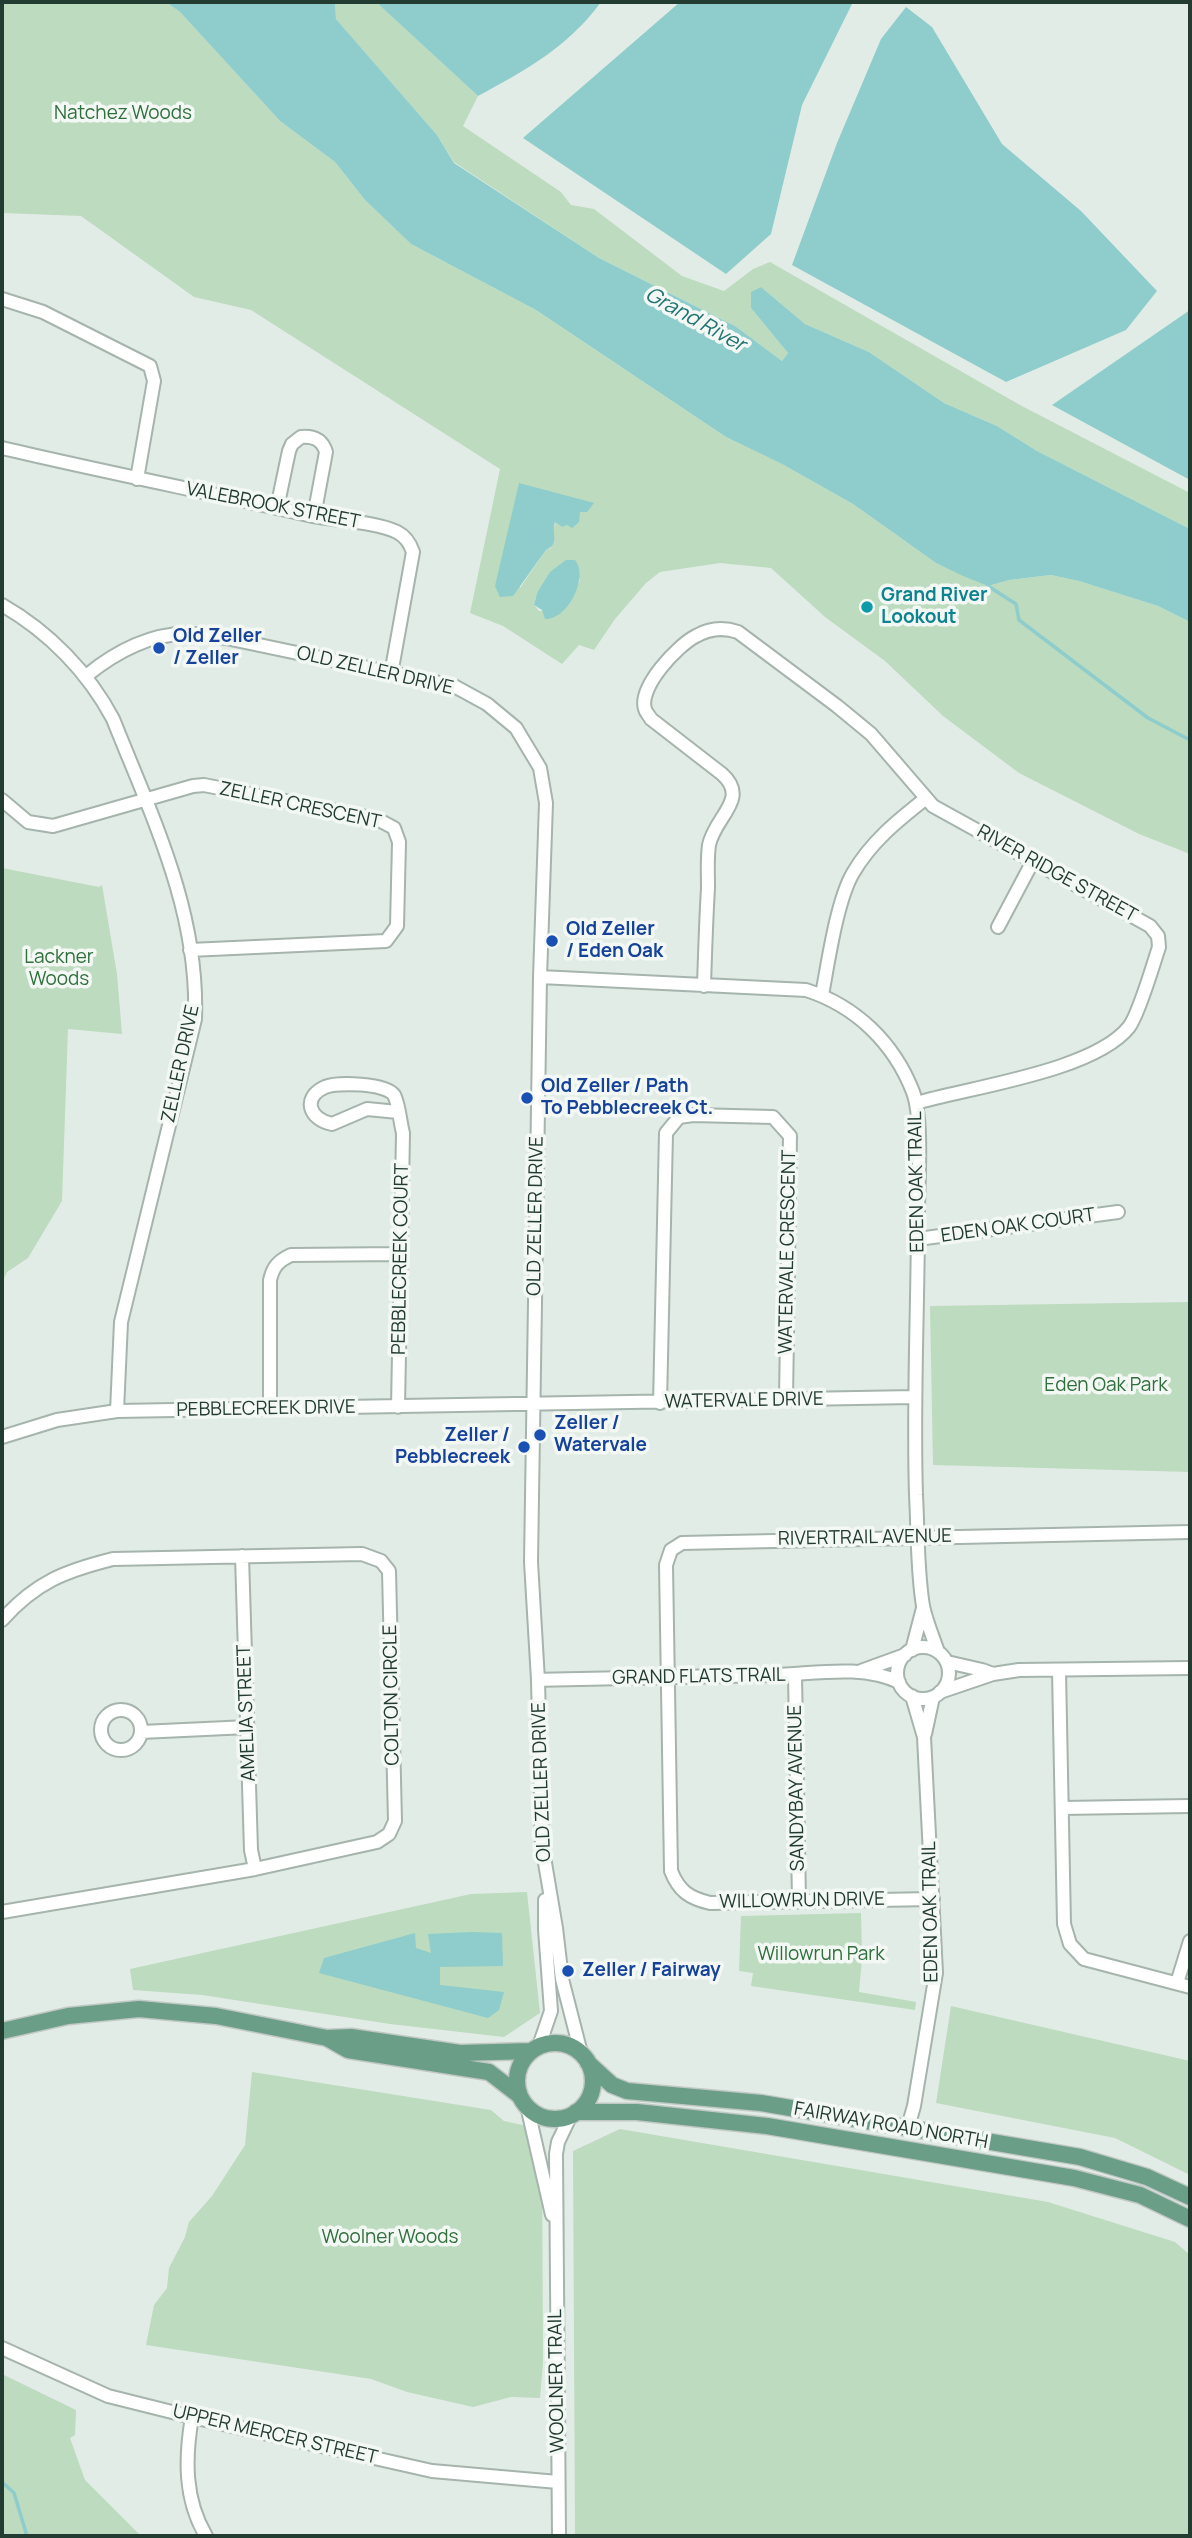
<!DOCTYPE html>
<style>
body{margin:0}
#map{position:relative;width:1192px;height:2538px;overflow:hidden;background:#e2ece6;font-family:Manrope,sans-serif}
canvas{display:block}
.frame{position:absolute;inset:0;border:4px solid #233c31;pointer-events:none}
</style>
<div id="map">
<canvas width="1192" height="2538"></canvas>
<div class="frame"></div>
</div>
<script>
const context = document.querySelector('canvas').getContext('2d');
context.lineJoin = 'round';
function paint(path, color) { context.fillStyle = color; context.fill(path, 'evenodd'); }
function stroke(path, color, width, dash) { context.strokeStyle = color; context.lineWidth = width; context.lineCap = dash ? 'butt' : 'round'; context.setLineDash(dash || []); context.stroke(path); }
function write(font, color, halo, rows, align = 'center') {
  context.font = font + ' Manrope,sans-serif'; context.lineWidth = 7; context.setLineDash([]); context.textBaseline = 'middle'; context.strokeStyle = halo; context.fillStyle = color; for (const [text, x, y, turn = 0] of rows) {
    context.save(); context.translate(x, y); context.rotate((+turn || 0) * Math.PI / 180); context.textAlign = isNaN(turn) ? turn : align; if (halo) context.strokeText(text, 0, 0); context.fillText(text, 0, 0); context.restore();
  }
}
paint(new Path2D(`
 M2,2H166L180,12L280,121L335,162L365,200L411,244L536,310L726,437L782,464L853,504L936,563L988,586L1009,580L1051,575L1079,581L1158,606L1190,622V854L1139,834L1019,773L943,716L885,661L825,617L771,568L720,563L660,572L646,583L615,619L594,650L579,645L562,664L503,626L470,613L500,469L251,310L194,297L81,216L2,213ZM519,484L580,512L578,517L562,527L555,522L551,548L546,550L520,588ZM562,565L580,580L571,600L562,612L539,611L534,605L537,593Z
 M335,2H376L478,96L463,126L561,192L571,205L594,209L682,276L724,291L753,269L770,262L1020,405L1190,493V529L1037,451L997,426L944,403L869,352L805,324L761,287L751,308L788,353L782,361L735,326L599,258L454,162L437,135L336,19Z
 M2,868L99,887L102,885L117,974L122,1034L68,1029L62,1201L28,1258L7,1272L2,1282Z
 M1190,1302V1472L933,1465L930,1306Z
 M527,1892L540,2013L504,2037L390,2024L202,1995L133,1990L130,1969L471,1894Z
 M861,1913L862,1959L859,1992L916,2002L915,2010L751,1986L753,1973L739,1971L741,1916Z
 M951,2006L1190,2061V2175L1115,2138L936,2103Z
 M252,2072L491,2110L504,2121L527,2126L542,2148L543,2363L540,2398L511,2397L473,2407L407,2392L371,2379L146,2345L154,2305L167,2288L169,2268L185,2237L189,2222L212,2196L245,2145Z
 M620,2129L1048,2202L1175,2242L1190,2255V2536H575L573,2151Z
 M2,2374L76,2410L75,2435L70,2438L85,2480L141,2536H2Z`), '#bddbbf');
paint(new Path2D(`
 M166,2H335L336,19L437,135L454,163L599,258L735,326L782,361L788,353L751,308V292L761,287L805,324L869,352L944,403L997,426L1037,451L1190,529V622L1158,606L1079,581L1051,575L1009,580L988,586L963,576L936,563L853,504L782,464L726,437L536,310L411,244L365,200L335,162L280,121L180,12Z
 M376,2H601C568,47 526,70 478,96Z
 M680,2H853L802,105L771,234L726,274L523,138Z
 M906,7L932,27L1002,144L1081,211L1157,291L1126,330L1006,382L792,265L837,143L881,39Z
 M1190,310V480L1052,405Z
 M519,483L594,503L587,512H580L579,522L572,528L567,525L562,527L555,522C551,533 560,544 546,550L513,596L500,597L495,586Z
 M566,560H575C589,577 568,620 545,619L542,610L534,605L537,593L550,572Z
 M472,1932L502,1933L503,1966L440,1967V1985L504,1992L499,2010L488,2018L319,1973L324,1958L415,1933L416,1948L431,1953L428,1934Z`), '#8ecdcb');
stroke(new Path2D(`
 M988,586L1016,604L1019,620L1148,718L1190,740
 M2,2482L14,2493L27,2536`), '#8ecdcb', 3.5);
const minor = new Path2D(`
 M2,299L43,312L150,366L154,381L137,479
 M2,448C104,472 206,492 308,515C334,521 374,521 397,532C405,536 410,543 413,552L391,674
 M277,508L289,451L292,444L301,437C313,436 322,439 326,452L314,516
 M2,605C49,632 88,672 113,719C152,817 199,911 195,1019L121,1322L117,1411
 M86,676C115,652 154,631 193,634C204,634 216,637 226,638L454,686L487,704L516,728L540,768L546,803L540,977L531,1562L538,1680L542,1845L556,1928L562,1979L581,2053
 M2,800L28,822L53,826L193,786L204,785L377,819L394,828L399,842L397,926L386,941L190,950
 M998,927L1033,861
 M540,977L806,990C856,1006 894,1043 913,1092C923,1119 918,1183 918,1214C918,1308 913,1401 916,1495C918,1531 917,1570 923,1606C926,1621 933,1637 938,1652
 M704,986C705,954 706,921 708,888C708,874 707,859 709,845C715,816 750,799 722,774L651,719C649,715 646,713 645,709C638,687 678,645 696,636C710,628 723,627 738,632L837,706L871,734L933,806L1150,926L1158,936L1159,947C1153,965 1139,1014 1129,1027C1094,1071 971,1087 916,1103
 M822,995C828,963 837,900 853,873C871,842 897,821 925,799
 M398,1112L367,1109L332,1124C310,1120 301,1098 325,1087C337,1082 386,1083 394,1095C399,1104 400,1122 403,1133L398,1407
 M918,1239L1118,1212
 M660,1403L666,1133L679,1117L693,1115L773,1117L790,1136L786,1399
 M270,1408V1280C273,1267 278,1261 291,1255L400,1254
 M2,1437L57,1420L117,1411L914,1397
 M242,1556L251,1850L255,1869
 M2,1620C36,1582 65,1571 113,1559L362,1554L381,1561L389,1571L395,1821L389,1834L377,1842L255,1869L2,1912
 M897 1673a26 26 0 1 1 52 0a26 26 0 1 1-52 0Z
 M912,1650L923,1608
 M947,1662L982,1670L993,1674
 M861,1671L905,1655
 M1059,1671L1064,1924L1070,1944L1084,1959L1190,1987
 M795,1675L799,1901
 M538,1680C616,1678 694,1677 773,1675C815,1674 860,1664 899,1682
 M940,1692L993,1674L1019,1670L1190,1668
 M101 1730a20 20 0 1 1 40 0a20 20 0 1 1-40 0Z
 M141,1732L248,1727
 M925,1734L933,1697
 M1062,1808L1190,1806
 M933,1899L710,1903C689,1898 679,1891 671,1871L666,1565L671,1550L682,1543L1190,1532
 M1177,1983L1190,1941
 M539,2046L551,2011L545,1929V1900
 M527,2106L552,2215
 M908,2127L914,2106L936,1973L924,1737L912,1696
 M2,2348L108,2396L192,2417L432,2471L558,2482
 M192,2417C185,2458 184,2499 206,2536
 M559,2536L556,2154L558,2142L571,2115`);
const major = new Path2D(`
 M2,2031L68,2016L139,2009L216,2016L327,2038L351,2037L460,2053L531,2051
 M327,2038L348,2050L489,2072L520,2096
 M517 2081a38 38 0 1 1 76 0a38 38 0 1 1-76 0Z
 M588,2063L612,2085L627,2091L761,2103L1080,2157L1147,2177L1190,2197
 M576,2112H637L767,2126L1074,2178L1140,2195L1190,2219`);
stroke(minor, '#a5b4ac', 16);
stroke(major, '#c1c8c5', 19);
stroke(minor, '#fff', 12);
stroke(major, '#6a9e87', 16);
for (const [x, y, r, color] of [
 [867,607,7,"#0f9aa8"],
 [159,648,7,"#1a4fb4"],
 [552,941,7,"#1a4fb4"],
 [527,1098,7,"#1a4fb4"],
 [540,1435,7,"#1a4fb4"],
 [524,1447,7,"#1a4fb4"],
 [568,1971,7,"#1a4fb4"]
]) { const dot = new Path2D(); dot.arc(x, y, r, 0, 2 * Math.PI); context.fillStyle = color; context.fill(dot); stroke(dot, '#f3f8f4', 2.5); }
write('19px', '#30703d', '#f3f8f4', [
 ["Natchez Woods",123,114],
 ["Lackner",59,958],
 ["Woods",59,980],
 ["Eden Oak Park",1106,1386],
 ["Willowrun Park",821,1955],
 ["Woolner Woods",390,2238]
]);
write('19px', '#233c31', '#f3f8f4', [
 ["VALEBROOK STREET",273,506,11],
 ["OLD ZELLER DRIVE",375,671,13],
 ["ZELLER CRESCENT",300,806,12],
 ["RIVER RIDGE STREET",1057,874,29],
 ["ZELLER DRIVE",181,1064,-78],
 ["EDEN OAK TRAIL",917,1182,-91],
 ["OLD ZELLER DRIVE",536,1216,-89],
 ["EDEN OAK COURT",1018,1226,-8],
 ["WATERVALE CRESCENT",788,1252,-89],
 ["PEBBLECREEK COURT",401,1259,-89],
 ["WATERVALE DRIVE",744,1401,-1],
 ["PEBBLECREEK DRIVE",266,1409,-1],
 ["RIVERTRAIL AVENUE",865,1538,-1],
 ["GRAND FLATS TRAIL",699,1677,-1],
 ["COLTON CIRCLE",392,1695,-91],
 ["AMELIA STREET",247,1713,-92],
 ["OLD ZELLER DRIVE",542,1782,-92],
 ["SANDYBAY AVENUE",797,1788,-91],
 ["WILLOWRUN DRIVE",802,1901,-1],
 ["EDEN OAK TRAIL",931,1912,-91],
 ["FAIRWAY ROAD NORTH",891,2126,10],
 ["WOOLNER TRAIL",557,2381,-91],
 ["UPPER MERCER STREET",275,2435,13]
]);
write('bold 19px', '#0d838f', '#f3f8f4', [
 ["Grand River",881,596],
 ["Lookout",881,618]
], 'left');
write('bold 19px', '#164399', '#f3f8f4', [
 ["Old Zeller",173,637],
 ["/ Zeller",173,659],
 ["Old Zeller",566,930],
 ["/ Eden Oak",566,952],
 ["Old Zeller / Path",541,1087],
 ["To Pebblecreek Ct.",541,1109],
 ["Zeller /",554,1424],
 ["Watervale",554,1446],
 ["Zeller /",510,1436,"right"],
 ["Pebblecreek",510,1458,"right"],
 ["Zeller / Fairway",582,1971]
], 'left');
write('italic 21px', '#217472', '#f3f8f4', [
 ["Grand River",695,320,29]
]);
</script>
